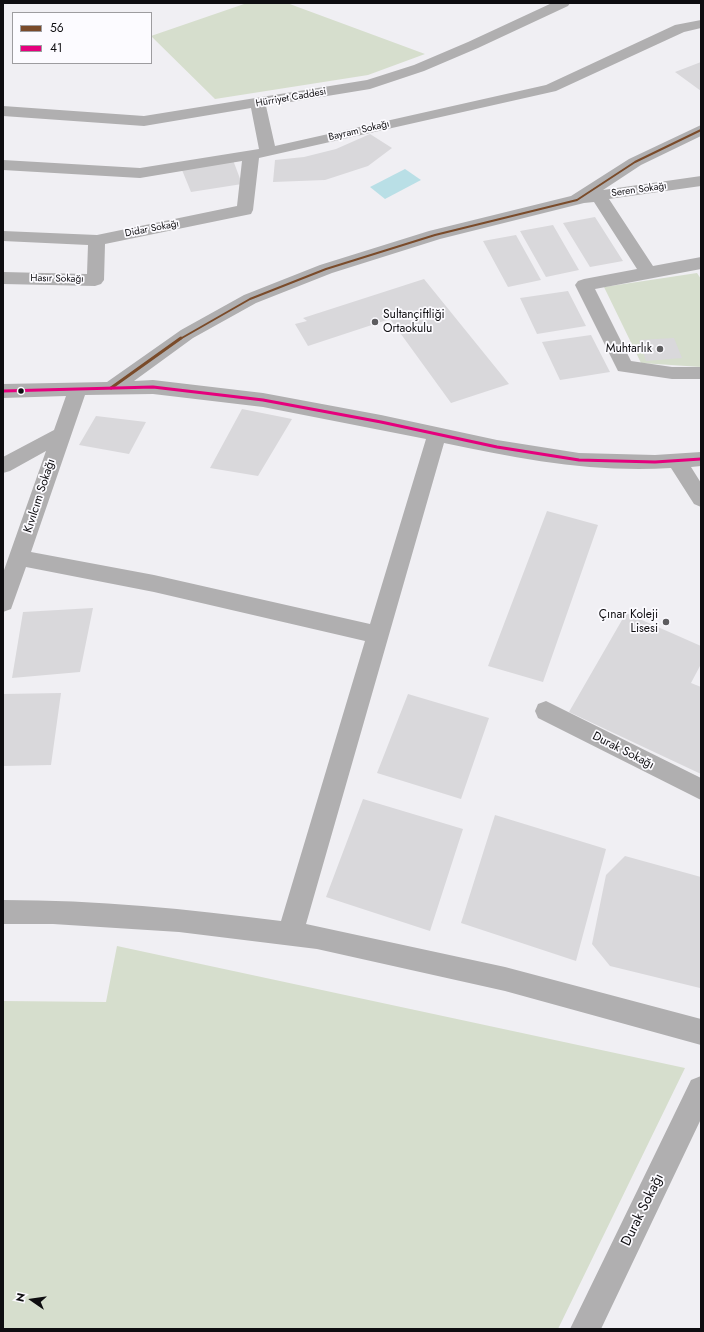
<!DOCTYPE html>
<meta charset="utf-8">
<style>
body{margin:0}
#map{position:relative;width:704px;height:1332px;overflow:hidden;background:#f0eff3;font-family:Jost,sans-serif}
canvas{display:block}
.frame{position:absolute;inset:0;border:4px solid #0e0d10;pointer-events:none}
.legend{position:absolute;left:12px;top:12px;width:140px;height:52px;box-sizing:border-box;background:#fcfbff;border:1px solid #9d9c9f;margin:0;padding:5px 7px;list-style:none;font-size:12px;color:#0e0d10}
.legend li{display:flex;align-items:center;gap:8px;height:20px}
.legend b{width:20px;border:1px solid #9d9c9f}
.north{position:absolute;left:12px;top:1280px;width:40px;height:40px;-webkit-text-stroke:3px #fcfbff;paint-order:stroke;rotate:283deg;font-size:11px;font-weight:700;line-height:16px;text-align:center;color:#0e0d10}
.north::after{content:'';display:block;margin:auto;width:14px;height:18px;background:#0e0d10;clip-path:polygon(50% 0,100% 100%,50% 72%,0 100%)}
</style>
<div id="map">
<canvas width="704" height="1332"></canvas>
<div class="frame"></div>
<ul class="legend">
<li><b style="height:5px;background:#7a4b2a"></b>56</li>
<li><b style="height:5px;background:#e5007d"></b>41</li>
</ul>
<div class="north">N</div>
</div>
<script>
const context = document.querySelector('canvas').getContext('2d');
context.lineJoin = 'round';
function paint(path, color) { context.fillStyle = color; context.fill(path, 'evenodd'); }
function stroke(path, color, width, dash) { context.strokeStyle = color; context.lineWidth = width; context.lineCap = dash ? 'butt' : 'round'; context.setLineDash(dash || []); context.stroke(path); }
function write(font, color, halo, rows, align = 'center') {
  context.font = font + ' Jost,sans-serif'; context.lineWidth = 3.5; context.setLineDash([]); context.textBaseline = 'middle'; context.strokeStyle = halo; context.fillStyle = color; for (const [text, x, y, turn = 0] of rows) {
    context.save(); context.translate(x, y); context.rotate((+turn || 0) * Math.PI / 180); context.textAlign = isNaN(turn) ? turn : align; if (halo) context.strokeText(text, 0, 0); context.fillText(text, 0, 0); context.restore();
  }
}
paint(new Path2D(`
 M247,3H287L425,54L368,75L215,99L151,36Z
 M697,273L701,279V367L641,363L604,287Z
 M117,946L685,1068L558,1329H3V1001L106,1002Z`), '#d6decd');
paint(new Path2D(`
 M405,169L421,180L385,199L370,187Z`), '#b9dfe6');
paint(new Path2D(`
 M701,62V91L675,72Z
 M370,134L392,148L368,166L325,180L273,182L275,160L304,157L336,149Z
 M233,160L242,184L191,192L182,170Z
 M595,217L623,261L590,267L563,223Z
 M553,225L579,270L546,277L520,231Z
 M516,235L541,280L508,287L483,241Z
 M424,279L509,384L451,403L390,319L308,346L295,324L307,321L303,318Z
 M568,291L586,326L537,334L520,298Z
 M591,335L610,372L560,380L542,342Z
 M674,338L682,358L646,361L639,340Z
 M242,409L292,419L258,476L210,468Z
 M96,416L146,422L129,454L79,445Z
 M547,511L598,525L543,682L488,666Z
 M93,608L80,672L12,678L23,612Z
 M626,613L701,646V664L691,683L701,687V774L569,712Z
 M61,693L51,765L3,766V694Z
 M408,694L489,718L461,799L377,773Z
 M363,799L463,829L430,931L326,897Z
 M495,815L606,849L576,961L461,923Z
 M625,856L701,877L700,988L610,966L592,944L606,875Z`), '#d9d8db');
paint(new Path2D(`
 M552,3H570L568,6L478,48L424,71L370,89L266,106L275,146L546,85L675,25L701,20V28L684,32L556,91L259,158L253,210L251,214L105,244L104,280L101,284L95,286L3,284V272L87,274L88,245L3,241V231L97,235L237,206L242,161L140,178L3,170V160L140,168L259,149L251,108L144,126L3,116V106L144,116L367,80L414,65L468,42Z
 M701,125V136L641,165L603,190L701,176V186L609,199L653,266L701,257V269L595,289L631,361L672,367H701V379H672L618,371L575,285L578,281L584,279L637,269L594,202L584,203L440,239L332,273L256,303L193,338L134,381L153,380L263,393L381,415L497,440L579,453L655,455L701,452V466L691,467L701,483V507L694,504L671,468C594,473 519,459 444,443L306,924L505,967L701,1019V1045L505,991L317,949L179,932L53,924H3V900C97,900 188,909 281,921L365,641L154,592L26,567L11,609L3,612V573L46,451L10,471L3,473V457L54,430L66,396L3,398V384L107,382L181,330L244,295L320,265L429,231L571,196L629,159ZM153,394L263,407L426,439L370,624L154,575L31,552L85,395Z
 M546,701L701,778V800L538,718L535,711L538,704Z
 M701,1076V1119L601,1329H570L691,1080Z`), '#b0afb0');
stroke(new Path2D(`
 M180,339L250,299L326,269L435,235L577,200L635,162L701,130`), '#7a4b2a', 2);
stroke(new Path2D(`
 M111,388L181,338`), '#7a4b2a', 3);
stroke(new Path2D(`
 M3,391L153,387L263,400L381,422L497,447L579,460L655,462L701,459`), '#e5007d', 3);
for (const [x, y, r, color] of [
 [375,322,4,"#5d5c5f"],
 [660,349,4,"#5d5c5f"],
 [21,391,3.5,"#0e0d10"],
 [666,622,4,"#5d5c5f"]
]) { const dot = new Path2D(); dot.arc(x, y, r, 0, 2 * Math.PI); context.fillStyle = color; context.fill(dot); stroke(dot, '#fcfbff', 1.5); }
write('10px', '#0e0d10', '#fcfbff', [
 ["Hürriyet Caddesi",291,98,-10],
 ["Bayram Sokağı",359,131,-13],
 ["Seren Sokağı",639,190,-8],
 ["Didar Sokağı",152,229,-11],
 ["Hasır Sokağı",57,279,1]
]);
write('12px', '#0e0d10', '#fcfbff', [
 ["Sultançiftliği",383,315,"left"],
 ["Ortaokulu",383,329,"left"],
 ["Muhtarlık",652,349],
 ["Çınar Koleji",658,615],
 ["Lisesi",658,629]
], 'right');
write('12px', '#0e0d10', '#fcfbff', [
 ["Kıvılcım Sokağı",40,496,-72],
 ["Durak Sokağı",623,751,27]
]);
write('14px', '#0e0d10', '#fcfbff', [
 ["Durak Sokağı",643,1210,-64]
]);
</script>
